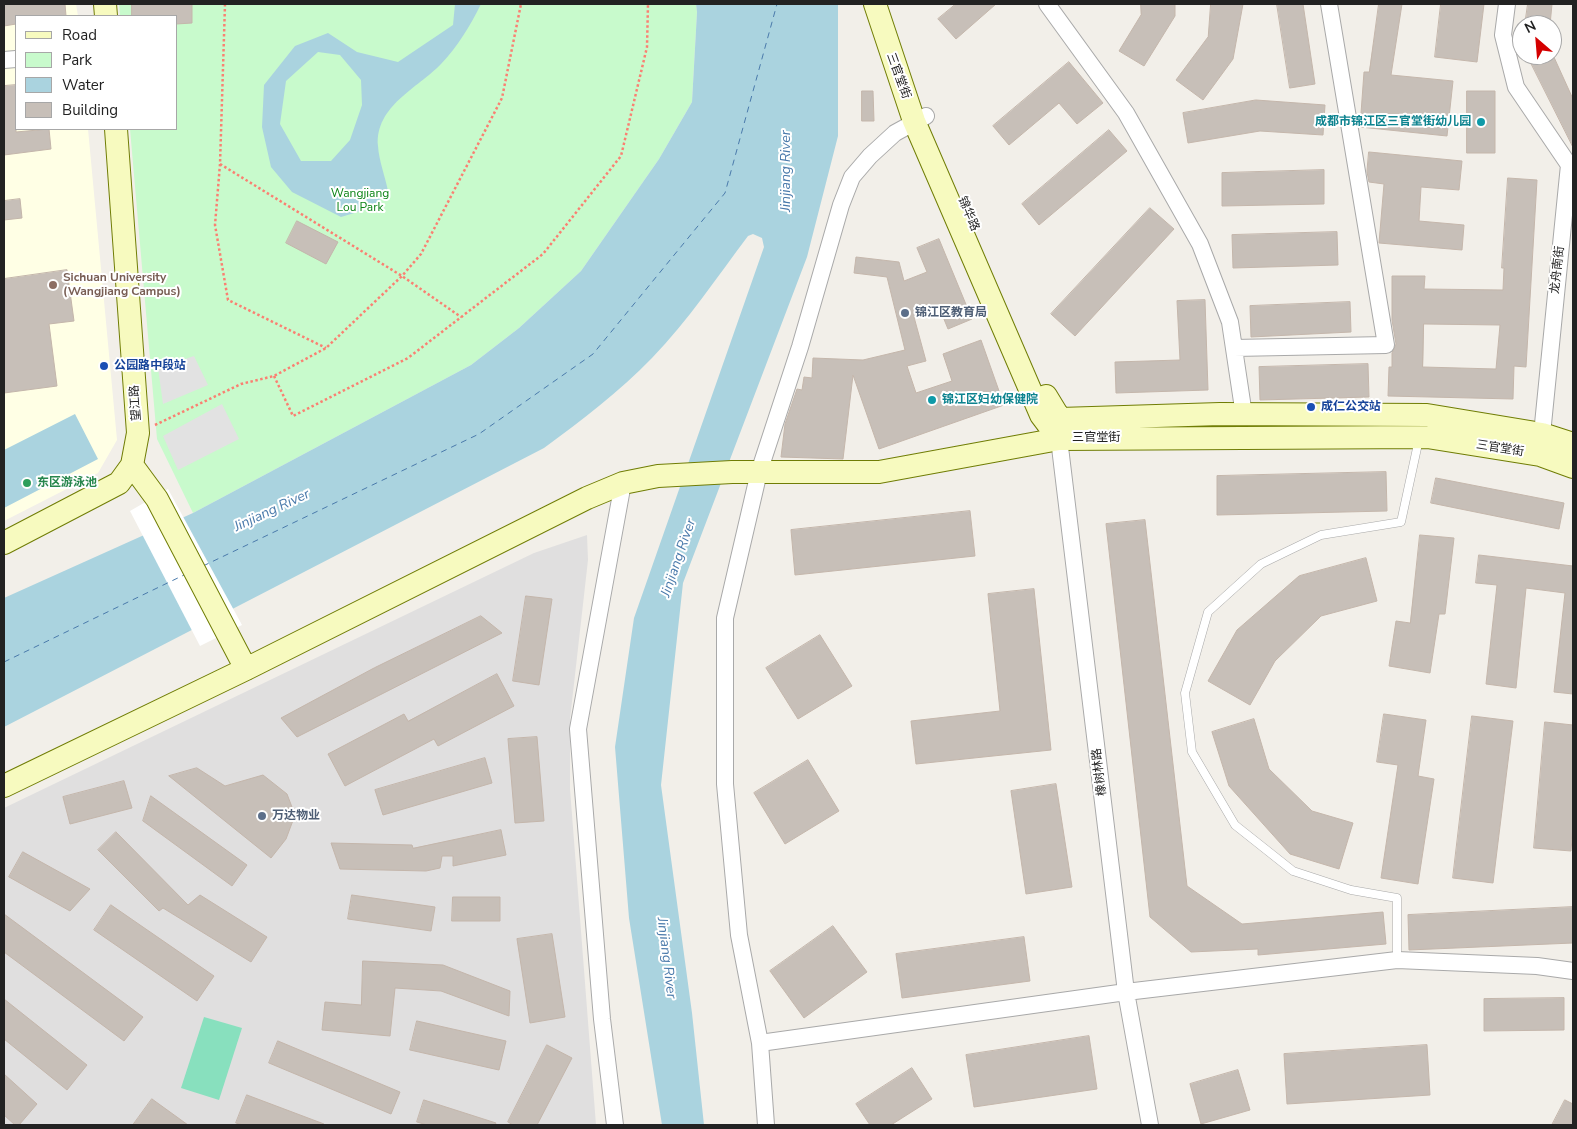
<!DOCTYPE html>
<meta charset="utf-8">
<style>
body{margin:0}
#map{position:relative;width:1577px;height:1129px;overflow:hidden;background:#f2efe9;font-family:"Nunito Sans",sans-serif}
canvas{display:block}
.frame{position:absolute;inset:0;border:5px solid #222;pointer-events:none}
.legend{position:absolute;left:15px;top:15px;width:162px;height:115px;box-sizing:border-box;background:#fff;border:1px solid #a7a7a7;margin:0;padding:6px 9px;list-style:none;font-size:15px;color:#222}
.legend li{display:flex;align-items:center;gap:10px;height:25px}
.legend b{width:25px;border:1px solid #a7a7a7}
.north{position:absolute;left:1512px;top:15px;width:50px;height:50px;box-sizing:border-box;background:#fff;border:1px solid #a7a7a7;border-radius:50%;rotate:333deg;font-size:14px;font-weight:700;line-height:20px;text-align:center;color:#222}
.north::after{content:'';display:block;margin:auto;width:18px;height:22px;background:#d40000;clip-path:polygon(50% 0,100% 100%,50% 72%,0 100%)}
</style>
<div id="map">
<canvas width="1577" height="1129"></canvas>
<div class="frame"></div>
<ul class="legend">
<li><b style="height:6px;background:#f7fabf"></b>Road</li>
<li><b style="height:14px;background:#c8facc"></b>Park</li>
<li><b style="height:14px;background:#aad3df"></b>Water</li>
<li><b style="height:14px;background:#c7bfb8"></b>Building</li>
</ul>
<div class="north">N</div>
</div>
<script>
const context = document.querySelector('canvas').getContext('2d');
context.lineJoin = 'round';
function paint(path, color) { context.fillStyle = color; context.fill(path, 'evenodd'); }
function stroke(path, color, width, dash) { context.strokeStyle = color; context.lineWidth = width; context.lineCap = dash ? 'butt' : 'round'; context.setLineDash(dash || []); context.stroke(path); }
function write(font, color, halo, rows, align = 'center') {
  context.font = font + ' "Nunito Sans","Noto Sans SC",sans-serif'; context.lineWidth = 4; context.setLineDash([]); context.textBaseline = 'middle'; context.strokeStyle = halo; context.fillStyle = color; for (const [text, x, y, turn = 0] of rows) {
    context.save(); context.translate(x, y); context.rotate((+turn || 0) * Math.PI / 180); context.textAlign = isNaN(turn) ? turn : align; if (halo) context.strokeText(text, 0, 0); context.fillText(text, 0, 0); context.restore();
  }
}
paint(new Path2D(`
 M587,535L588,560L570,719V789L596,1125H4V808L534,553Z`), '#e0dfdf');
paint(new Path2D(`
 M4,4H76L78,16H16V129H88L117,440L98,473L4,521Z`), '#ffffe5');
paint(new Path2D(`
 M119,4H696L697,12L692,102L659,159L581,271L519,328L471,365L193,513L157,439L130,129H176V16H120Z`), '#c8facc');
paint(new Path2D(`
 M204,1017L242,1028L219,1100L181,1088Z`), '#88e0be');
paint(new Path2D(`
 M194,356L208,385L163,404L158,368Z
 M222,404L239,439L178,470L163,436Z`), '#e2e2e2');
paint(new Path2D(`
 M455,4H481C470,26 458,46 441,64C418,88 375,106 378,146C379,161 385,176 388,191L371,208L341,217L292,192L271,167L262,127L264,85L295,46L328,33L357,52L398,62L453,25ZM318,52L340,55L361,80L362,105L350,140L331,161H301L280,124L286,81Z
 M696,4H838V136L807,257L683,583L661,785L692,1013L704,1125H662L629,918L615,747L634,618L764,247L762,238L753,234L748,236C717,277 688,321 652,358C619,392 582,420 544,448L4,727V598L193,513L471,365L519,328L581,271L659,159L692,102L697,12Z
 M75,414L98,459L4,508V450Z`), '#aad3df');
paint(new Path2D(`
 M168,489L242,625L200,646L130,511Z`), '#fff');
stroke(new Path2D(`
 M203,566L479,434L593,354L725,193L777,4
 M4,662L184,575`), '#4a7aab', 1, [6, 5]);
const building = new Path2D(`
 M4,4H65L66,16H16V24L4,26Z
 M132,4H192V23L176,24V16H132Z
 M956,4H996L956,39L938,19Z
 M1141,4H1175V16L1144,66L1119,51L1141,15Z
 M1211,4H1243L1233,59L1203,100L1176,80L1208,37Z
 M1277,4H1303L1315,84L1290,88Z
 M1379,4H1402L1391,75L1453,81L1447,136L1360,127L1364,72H1369Z
 M1441,4H1484L1477,62L1435,57Z
 M1528,4H1552L1550,25H1525Z
 M1527,55H1553L1573,99V147Z
 M1069,62L1103,103L1077,124L1059,103L1009,145L993,126Z
 M16,85V132L49,129L51,149L4,155V86Z
 M862,91H873L874,121H862Z
 M1467,91H1495V153H1467Z
 M1256,100L1325,105L1323,135L1260,131L1188,143L1183,113Z
 M1109,130L1127,151L1039,225L1022,204Z
 M1369,152L1462,161L1459,190L1421,187L1419,221L1464,225L1462,250L1379,243L1384,184L1369,182L1367,172Z
 M1324,170V204L1222,206V173Z
 M1508,178L1537,180L1526,367L1514,366L1513,399L1388,396L1389,367H1392V353L1396,344L1392,320V276H1425L1424,289L1503,290L1504,268H1502ZM1424,324L1500,325L1496,369L1423,367Z
 M20,199L22,218L4,220V201Z
 M1150,208L1174,229L1075,336L1051,314Z
 M297,221L338,242L326,264L286,243Z
 M1337,232L1338,265L1233,268L1232,235Z
 M939,239L972,319L948,329L939,307L914,317L926,361L907,366L916,393L952,381L943,354L981,340L1004,405L879,449L853,375L843,459L781,457L785,424L797,389L802,390L804,377L812,378L813,358L863,360L905,350L887,277L854,273L856,257L899,262L904,281L927,272L917,248Z
 M67,270L74,321L49,324L57,386L4,393V279Z
 M1205,300L1208,390L1116,393L1115,362L1180,360L1177,301Z
 M1350,302L1351,332L1251,337L1250,306Z
 M1368,364L1369,397L1260,400L1259,367Z
 M1386,472L1387,511L1217,515V476Z
 M1436,478L1564,503L1559,529L1431,503Z
 M970,511L975,556L795,575L791,530Z
 M1145,520L1187,886L1242,924L1383,912L1386,944L1258,955V949L1191,952L1150,917L1106,524Z
 M1420,535L1454,538L1445,614H1439L1430,673L1389,666L1396,621L1410,623Z
 M1479,555L1573,566V694L1554,692L1565,593L1526,588L1516,688L1486,684L1497,585L1476,583Z
 M1366,558L1377,601L1321,616L1275,661L1250,705L1208,681L1237,630L1299,576Z
 M1034,589L1051,750L916,764L911,721L1000,711L988,594Z
 M526,596L552,599L539,685L513,681Z
 M481,616L502,633L297,737L281,718L374,668Z
 M820,635L852,686L798,719L766,668Z
 M497,674L514,706L438,746L434,739L345,786L328,754L404,714L408,721Z
 M1384,714L1426,720L1418,776L1434,779L1418,884L1381,878L1398,765L1377,762Z
 M1472,716L1513,721L1493,883L1453,878Z
 M1254,719L1269,769L1312,811L1353,823L1339,869L1290,854L1229,786L1212,732Z
 M1545,722L1573,725V825L1571,851L1534,848Z
 M537,737L544,821L515,823L508,739Z
 M485,758L492,783L383,815L375,790Z
 M808,760L839,811L785,844L754,793Z
 M197,768L225,786L263,775L287,794L295,815L286,839L271,858L169,776Z
 M124,781L132,808L70,824L63,797Z
 M1056,784L1072,887L1026,894L1011,791Z
 M151,796L247,865L232,886L143,821Z
 M501,830L506,855L453,866V856H442L440,868L426,871L340,869L331,843L412,845L413,848Z
 M116,832L188,905L200,895L267,937L251,962L163,908L159,911L98,850Z
 M23,852L90,889L70,911L9,877Z
 M352,895L435,907L431,931L348,919Z
 M453,897H500V921H452Z
 M111,905L214,976L197,1001L94,930Z
 M1573,907V943L1409,950L1408,915Z
 M4,914L143,1017L124,1041L4,952Z
 M833,926L867,972L804,1018L770,971Z
 M552,934L565,1017L530,1023L517,939Z
 M1024,937L1030,981L902,998L896,954Z
 M363,961L443,965L510,991L509,1016L441,991L395,988L390,1036L322,1030L325,1002L361,1005Z
 M1564,998V1030L1484,1031V999Z
 M4,999L87,1065L67,1090L4,1039Z
 M417,1021L506,1041L499,1070L410,1050Z
 M1089,1036L1097,1089L974,1107L966,1055Z
 M278,1041L400,1092L391,1114L269,1063Z
 M547,1045L572,1058L537,1125H513L508,1122Z
 M1427,1045L1430,1095L1287,1104L1284,1054Z
 M912,1068L932,1099L891,1125H870L856,1104Z
 M1238,1070L1250,1110L1201,1124L1190,1084Z
 M4,1074L37,1104L19,1125H15L4,1115Z
 M247,1095L324,1124V1125H243L236,1123Z
 M152,1099L188,1125H133Z
 M424,1100L496,1123L495,1125H427L417,1122Z
 M1565,1100L1573,1104V1125H1552Z`);
paint(building, '#c7bfb8');
stroke(building, '#c4b6ab', 1);
const lane = new Path2D(`
 M1397,960V898L1351,890L1293,871L1235,825L1192,752L1185,693L1208,612L1261,564L1321,535L1401,522L1419,439`);
const street = new Path2D(`
 M1047,4L1126,113L1200,244L1230,322L1244,415
 M1507,4L1503,35L1516,87L1569,165L1542,434
 M4,60L16,59
 M1234,348L1386,345L1329,4
 M1060,429L1059,439L1126,992L1150,1125
 M760,1043L1126,992L1397,960L1537,966L1573,971
 M615,1125L602,1019L578,729L623,483
 M766,1125L760,1043L739,935L725,784V618L759,472L800,347L841,205L852,177L870,156L895,133L926,116`);
const secondary = new Path2D(`
 M105,4L106,16
 M875,4L914,121L1041,415L1059,439L1427,437L1540,455L1573,467
 M1046,396L1060,419L1220,414L1427,415L1542,434L1573,444
 M132,465L157,499L246,669
 M4,543L119,483L132,465L138,433L116,129
 M4,786L246,669L587,498L623,483L658,476L732,472H879L1059,439`);
stroke(lane, '#a9a9a9', 9);
stroke(street, '#a9a9a9', 18);
stroke(secondary, '#707d05', 24);
stroke(new Path2D(`
 M225,4L220,164L215,225L228,300L326,348
 M220,164L402,276L461,317
 M274,376L293,416L408,358L543,254L621,156L647,47L648,4
 M155,425L241,384L274,376L326,348L402,276L421,254L502,98L521,4`), '#fa8072', 2.5, [2.5, 2.5]);
stroke(lane, '#fff', 8);
stroke(street, '#fff', 16);
stroke(secondary, '#f7fabf', 22);
for (const [x, y, r, color] of [
 [1481,122,5,"#0f9aa8"],
 [53,285,5,"#8d6e63"],
 [905,313,5,"#5c6f8a"],
 [104,366,5,"#1a4fb4"],
 [932,400,5,"#0f9aa8"],
 [1311,407,5,"#1a4fb4"],
 [27,483,5,"#2e9e5b"],
 [262,816,5,"#5c6f8a"]
]) { const dot = new Path2D(); dot.arc(x, y, r, 0, 2 * Math.PI); context.fillStyle = color; context.fill(dot); stroke(dot, '#fff', 2); }
write('12px', '#222', '#fff', [
 ["三官堂街",898,76,70],
 ["锦华路",968,214,67],
 ["龙舟南街",1558,270,-84],
 ["望江路",136,403,-94],
 ["三官堂街",1096,438],
 ["三官堂街",1500,449,9],
 ["橡树林路",1100,772,-97]
]);
write('bold 12px', '#0d838f', '#fff', [
 ["成都市锦江区三官堂街幼儿园",1471,122],
 ["锦江区妇幼保健院",942,400,"left"]
], 'right');
write('12px', '#0c8416', '#fff', [
 ["Wangjiang",360,194],
 ["Lou Park",360,208]
]);
write('bold 12px', '#785e54', '#fff', [
 ["Sichuan University",63,278],
 ["(Wangjiang Campus)",63,292]
], 'left');
write('bold 12px', '#4e5e75', '#fff', [
 ["锦江区教育局",915,313],
 ["万达物业",272,816]
], 'left');
write('bold 12px', '#164399', '#fff', [
 ["公园路中段站",114,366],
 ["成仁公交站",1321,407]
], 'left');
write('bold 12px', '#27864d', '#fff', [
 ["东区游泳池",37,483]
], 'left');
write('italic 14px', '#4a7aab', '#fff', [
 ["Jinjiang River",787,171,-90],
 ["Jinjiang River",272,511,-25],
 ["Jinjiang River",679,558,-71],
 ["Jinjiang River",666,958,83]
]);
</script>
